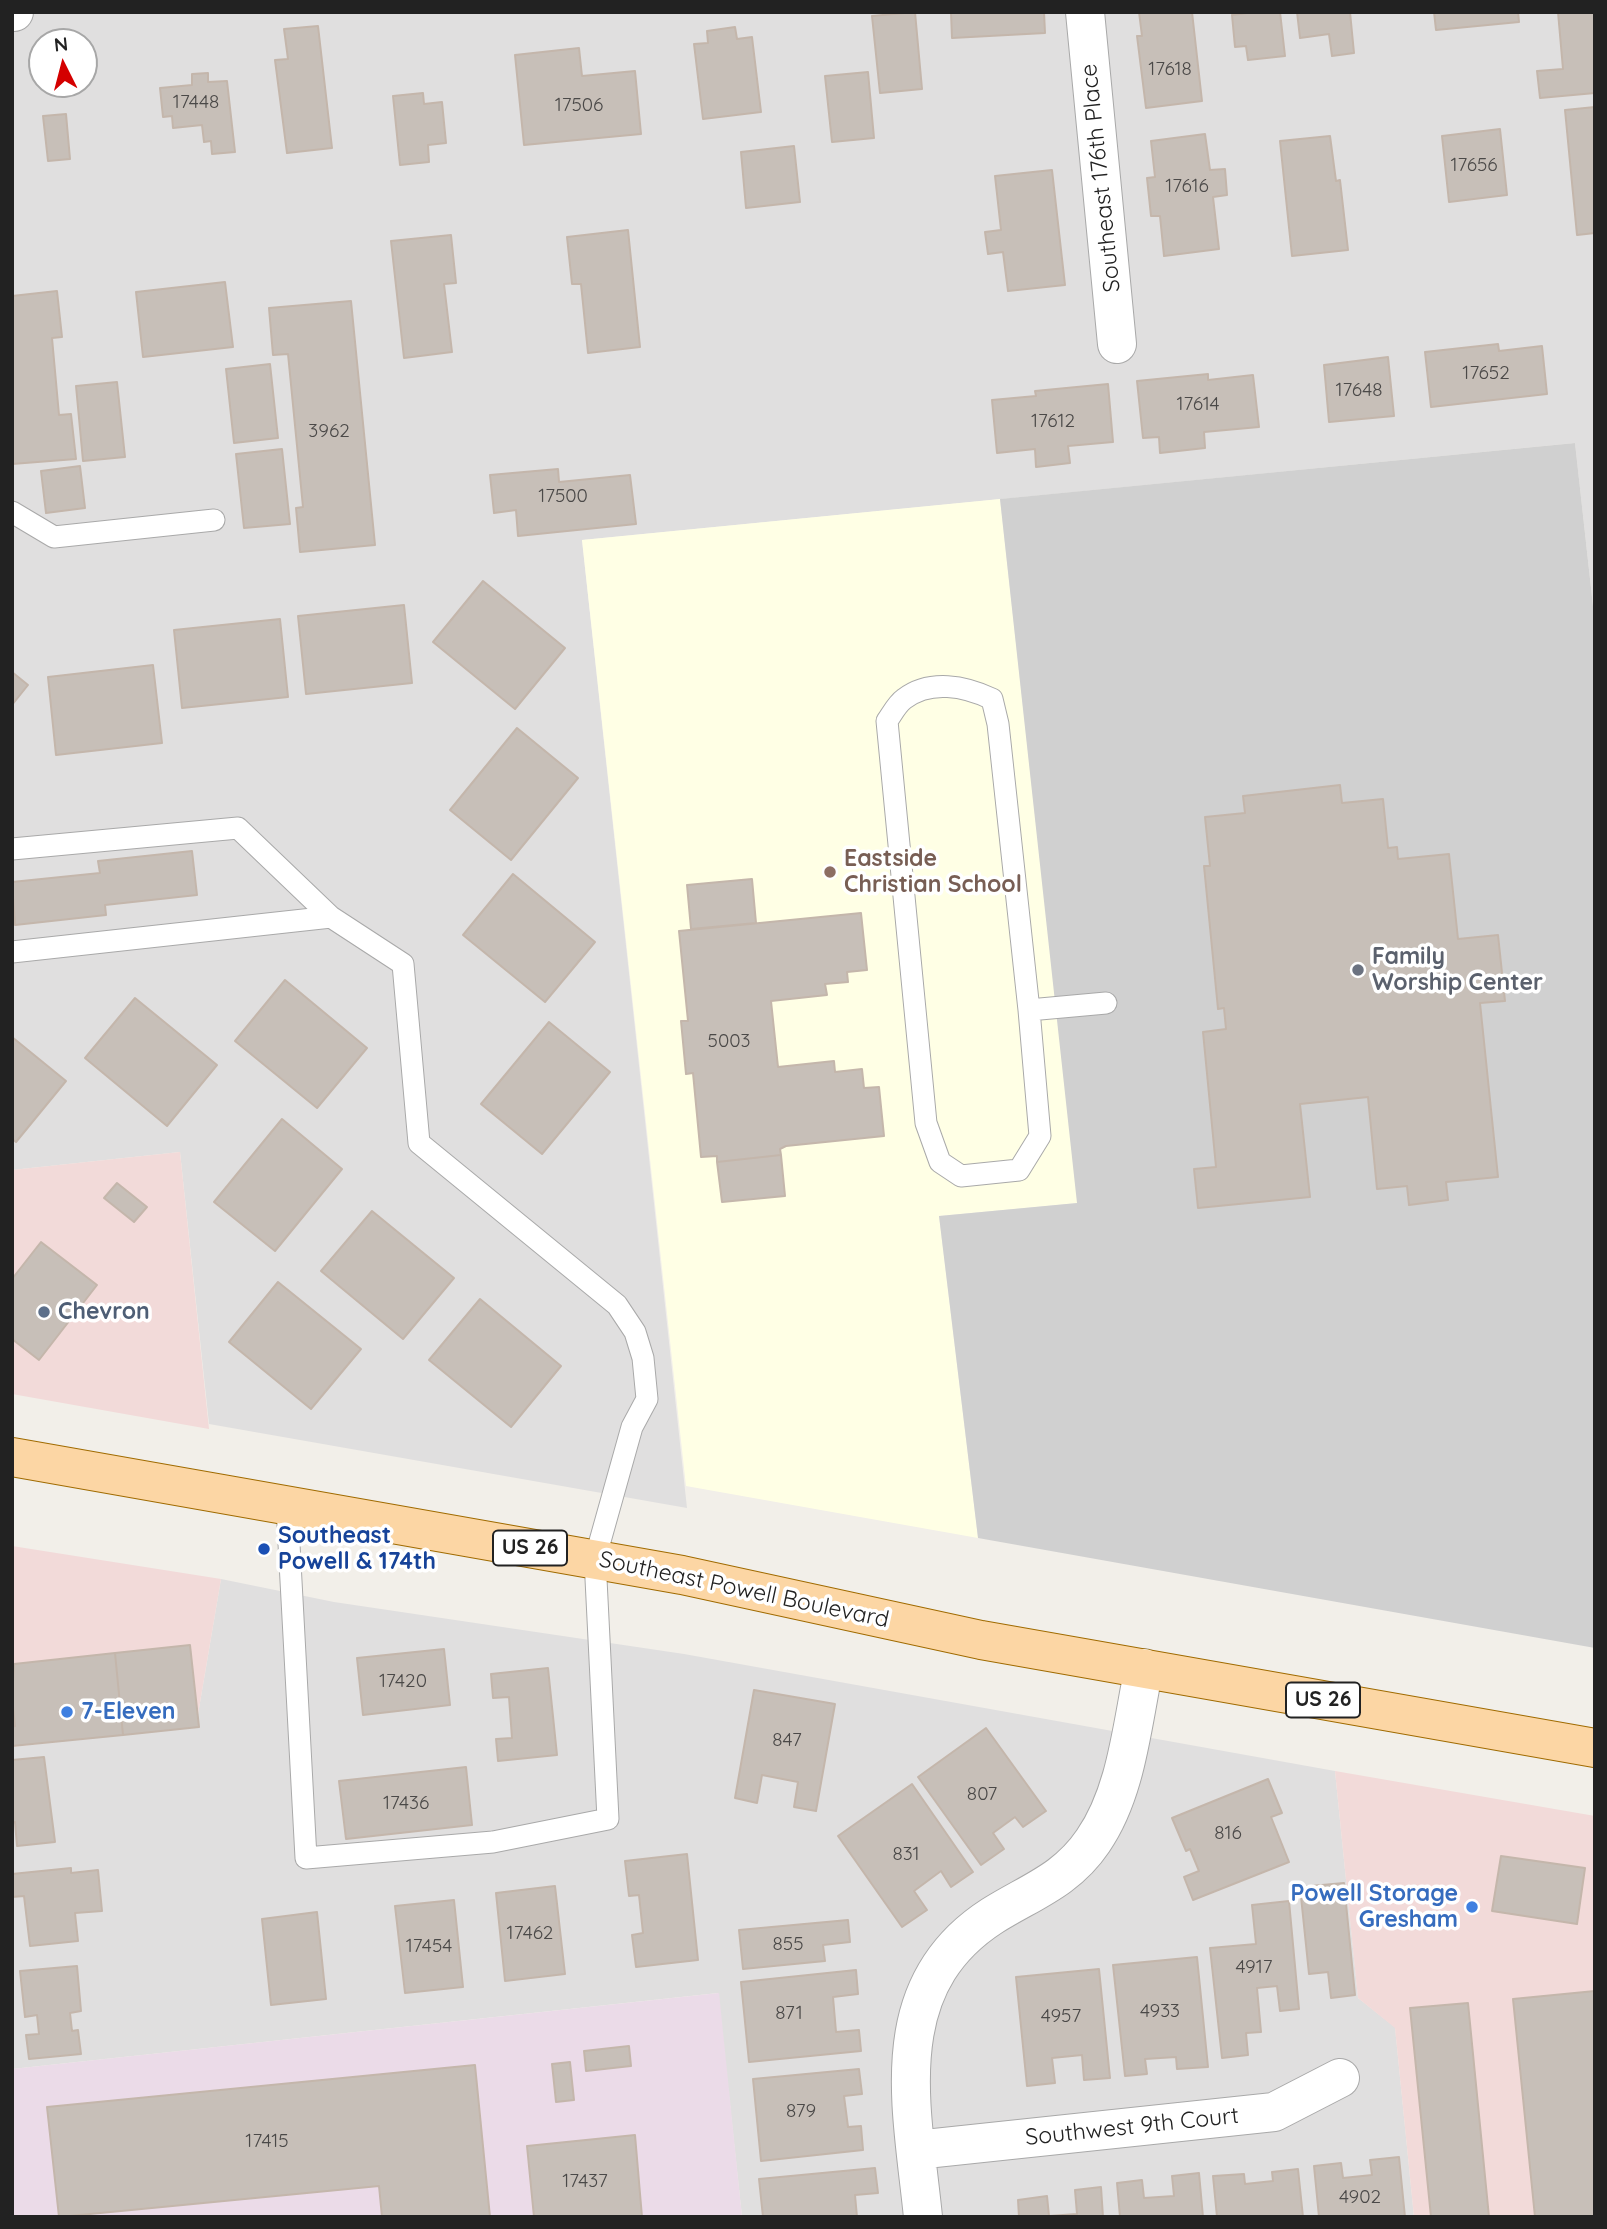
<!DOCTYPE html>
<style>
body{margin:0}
#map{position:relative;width:1607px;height:2229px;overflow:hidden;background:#f2efe9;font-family:Quicksand,sans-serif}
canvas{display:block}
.frame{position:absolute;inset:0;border:14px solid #222;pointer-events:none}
.north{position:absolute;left:28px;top:28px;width:70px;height:70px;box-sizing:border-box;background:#fff;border:2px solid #a7a7a7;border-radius:50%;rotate:354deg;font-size:19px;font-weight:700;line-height:28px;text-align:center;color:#222}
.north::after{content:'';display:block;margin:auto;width:24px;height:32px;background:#d40000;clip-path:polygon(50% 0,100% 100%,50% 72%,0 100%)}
</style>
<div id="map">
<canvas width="1607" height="2229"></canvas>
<div class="frame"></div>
<div class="north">N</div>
</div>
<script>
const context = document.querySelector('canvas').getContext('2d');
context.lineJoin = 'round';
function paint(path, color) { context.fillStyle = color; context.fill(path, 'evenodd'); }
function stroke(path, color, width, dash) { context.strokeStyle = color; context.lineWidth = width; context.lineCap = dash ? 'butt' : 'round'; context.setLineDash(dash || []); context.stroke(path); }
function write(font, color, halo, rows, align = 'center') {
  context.font = font + ' Quicksand,sans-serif'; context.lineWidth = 7; context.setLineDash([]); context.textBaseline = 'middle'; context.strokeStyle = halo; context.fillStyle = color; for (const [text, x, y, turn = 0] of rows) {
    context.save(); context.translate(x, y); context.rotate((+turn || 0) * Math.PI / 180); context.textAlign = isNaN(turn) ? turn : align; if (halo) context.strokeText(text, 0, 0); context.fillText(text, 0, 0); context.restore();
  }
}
paint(new Path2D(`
 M12,12H1595V624L1575,443L582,540L687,1508L209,1424L180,1152L12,1170ZM42,42H84V84H42Z
 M221,1579L334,1602L684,1654L1335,1771L1358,1998L1395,2027L1414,2217H742L718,1993L12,2069V1747L196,1726Z`), '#e0dfdf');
paint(new Path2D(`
 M180,1152L209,1429L12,1394V1170Z
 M12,1546L221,1579L196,1726L12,1747Z
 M1335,1771L1595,1816V2217H1414L1395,2028L1358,1998Z`), '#f2dad9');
paint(new Path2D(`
 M719,1993L742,2217H12V2069Z`), '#ebdbe8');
paint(new Path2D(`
 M1000,499L1078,1203L939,1216L978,1538L686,1486L582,540Z`), '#ffffe5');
paint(new Path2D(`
 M1575,443L1595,624V1648L978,1538L939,1216L1077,1203L1000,499Z`), '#d0d0d0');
const building = new Path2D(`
 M915,12L922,89L880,93L872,16Z
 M951,12H1044L1045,33L952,38Z
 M1139,12H1192L1202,101L1146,108L1137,36H1142Z
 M1255,12H1280L1285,56L1248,60L1246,46L1235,47L1232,15Z
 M1297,12H1350L1354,53L1332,56L1329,34L1300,38Z
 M1434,12H1518L1519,22L1436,30Z
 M1558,12H1595V93L1540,98L1537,71L1563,69Z
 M318,26L332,148L287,153L275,60L288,59L284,29Z
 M735,27L737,39L752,37L761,112L703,119L694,44L708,43L707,31Z
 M579,48L582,76L635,71L641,134L524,145L515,55Z
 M868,72L874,138L832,142L825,76Z
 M208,73V82L227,81L235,152L212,154L211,141L204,142L202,125L173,128L172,116L163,117L160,88L192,85V74Z
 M423,93L424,104L442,102L446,143L428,145L429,162L400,165L393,96Z
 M1595,107V233L1577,235L1565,110Z
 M66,114L70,159L48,161L43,116Z
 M1500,129L1507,195L1449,202L1442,136Z
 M1205,134L1210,170L1225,169L1227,195L1213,197L1219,249L1164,256L1160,216H1151L1147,178L1155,177L1151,141Z
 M1330,136L1336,181L1340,180L1348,250L1292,256L1280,141Z
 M794,146L800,202L746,208L741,152Z
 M1052,170L1065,285L1008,291L1003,252L988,254L985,232L1001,230L995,176Z
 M628,230L640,347L588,353L581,284H572L567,237Z
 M451,235L456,283L444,284L452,352L404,358L391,241Z
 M225,282L233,347L143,357L136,292Z
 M57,291L62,337L52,338L59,415L71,414L76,459L12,464V296Z
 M351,301L375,545L300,552L296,508L303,507L288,354L273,355L269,308Z
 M1498,344L1499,351L1542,346L1547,394L1431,407L1425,352Z
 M1388,357L1394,416L1329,422L1324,365Z
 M270,364L278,438L234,443L226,369Z
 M1208,374V380L1253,375L1259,427L1204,432L1205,448L1160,453L1159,437L1143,438L1137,381Z
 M117,382L125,457L83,461L76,386Z
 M1108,384L1113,442L1068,446L1070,463L1036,467L1035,449L997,453L992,400L1036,396L1035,391Z
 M282,449L290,524L244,528L236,454Z
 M80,466L85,508L46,513L41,471Z
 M558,469L559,482L630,475L636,524L518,536L516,510L494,513L490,475Z
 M483,581L565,648L515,709L433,642Z
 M404,605L412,683L306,694L298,616Z
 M280,619L288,697L182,708L174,630Z
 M153,665L162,743L56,755L48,677Z
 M12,672L28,685L12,705Z
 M517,728L578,778L511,860L450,810Z
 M1340,785L1342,803L1383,799L1388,848L1397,847L1398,859L1449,854L1458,939L1498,935L1505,1001L1480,1003L1498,1177L1446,1182L1448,1200L1409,1205L1407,1186L1377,1189L1368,1097L1300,1104L1310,1197L1198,1208L1194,1169L1216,1167L1203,1032L1226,1029L1224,1008L1218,1009L1204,866H1210L1205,817L1245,813L1243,796Z
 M192,851L197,895L105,905L106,915L15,925L12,882L100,873L98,861Z
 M513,874L595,942L545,1002L463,935Z
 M752,879L756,923L691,929L687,885Z
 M861,913L867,970L847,972L848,982L825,984L827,995L771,1001L778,1067L834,1061L835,1072L862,1069L864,1088L879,1087L884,1136L786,1146L780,1149L781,1155L717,1162V1156L701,1157L693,1073L686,1074L681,1021H688L679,931Z
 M285,980L367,1048L317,1108L235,1041Z
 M135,998L217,1065L167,1126L85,1058Z
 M549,1022L610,1072L542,1154L481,1104Z
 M12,1037L66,1081L16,1142L12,1139Z
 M282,1119L342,1169L275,1251L214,1202Z
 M781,1155L785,1196L722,1202L717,1162Z
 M117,1183L147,1207L134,1222L104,1198Z
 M372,1211L454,1278L403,1339L321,1271Z
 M41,1242L97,1285L39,1360L12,1339V1279Z
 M278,1282L361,1349L311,1409L229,1342Z
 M480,1299L561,1366L511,1427L429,1360Z
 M190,1645L199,1727L123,1735L115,1653Z
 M444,1649L450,1705L363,1715L357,1658Z
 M115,1653L123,1735L12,1746V1727L15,1726L12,1698L14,1664Z
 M548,1668L557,1755L498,1761L496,1739L512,1738L509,1697L493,1698L491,1674Z
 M754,1690L835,1704L816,1811L794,1807L798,1782L762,1775L757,1803L735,1798Z
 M986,1728L1046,1811L1023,1827L1015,1817L993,1833L1004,1849L981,1865L918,1777Z
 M44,1757L55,1842L17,1846L15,1822L12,1823V1760Z
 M466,1767L472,1825L346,1839L339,1781Z
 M1268,1779L1282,1813L1271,1817L1289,1862L1193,1900L1184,1877L1199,1871L1190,1849L1186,1851L1172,1818Z
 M912,1784L973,1872L951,1887L941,1871L914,1891L927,1910L902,1927L838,1836Z
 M687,1854L698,1960L636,1967L632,1935L643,1933L639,1895L629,1896L625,1861Z
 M1501,1856L1585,1868L1577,1924L1492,1911Z
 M71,1868V1873L98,1870L102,1911L75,1913L78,1941L30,1946L24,1896L12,1897V1874Z
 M1344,1883L1355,1995L1331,1998L1328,1972L1309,1974L1300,1887Z
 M555,1886L565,1974L505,1981L496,1893Z
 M454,1900L463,1987L405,1993L395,1906Z
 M1289,1901L1299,2009L1280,2011L1277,1986L1257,1988L1261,2032L1246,2033L1248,2055L1222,2058L1210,1948L1256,1944L1252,1905Z
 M317,1912L326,1999L271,2005L262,1919Z
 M848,1920L850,1942L823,1945L825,1961L743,1969L739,1930Z
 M1197,1957L1208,2067L1177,2069L1176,2057L1145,2059L1147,2074L1125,2076L1113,1965Z
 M77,1966L81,2011L70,2013L72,2031L78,2030L81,2054L29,2059L26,2035L39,2034L37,2015L25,2017L20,1971Z
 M1099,1969L1110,2078L1084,2080L1082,2055L1052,2058L1055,2083L1027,2086L1016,1977Z
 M856,1970L858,1994L833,1997L836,2032L859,2030L861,2051L749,2062L741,1982Z
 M1595,1991V2217H1535L1513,1999Z
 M1468,2003L1489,2217H1431L1410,2008Z
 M629,2046L631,2066L586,2071L584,2051Z
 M570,2062L574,2100L556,2102L552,2064Z
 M475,2065L490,2217H382L379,2186L59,2217L47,2107Z
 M859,2069L862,2094L844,2096L848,2127L861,2126L863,2150L761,2161L753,2079Z
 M635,2135L642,2217H534L527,2146Z
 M1399,2157L1405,2217H1319L1314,2166L1341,2163L1343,2178L1372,2175L1370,2160Z
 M875,2168L878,2193L855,2195L857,2217H763L759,2179Z
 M1298,2169L1303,2217H1217L1213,2176L1244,2174L1245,2184L1273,2181L1272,2172Z
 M1199,2173L1203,2217H1120L1117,2183L1142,2180L1144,2198L1174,2196L1172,2176Z
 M1101,2187L1103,2217H1019L1018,2200L1047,2196L1049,2216L1077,2214L1075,2190Z`);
paint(building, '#c7bfb8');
stroke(building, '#c4b6ab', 2);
const service = new Path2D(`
 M12,512L54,537L214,520
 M12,849L238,828L331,917L403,964L419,1143L617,1305L635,1332L643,1358L647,1399L632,1427L595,1559L608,1819L493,1842L306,1858L287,1507
 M12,952L331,917
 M1029,1010L1040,1136L1019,1170L961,1176L940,1162L926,1123L887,721C892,714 897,704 904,699C930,679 965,686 992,699L998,724L1029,1010L1106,1003`);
const minor = new Path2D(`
 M12,12H14
 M1085,12L1117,344
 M916,2150L1274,2112L1340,2078
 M923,2217C912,2107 882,1987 992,1916C1030,1892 1066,1881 1093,1841C1127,1792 1132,1724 1144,1668`);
const primary = new Path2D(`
 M12,1457L682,1575L981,1640L1595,1748`);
stroke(service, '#a9a9a9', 23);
stroke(minor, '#a9a9a9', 40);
stroke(primary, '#a06b00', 40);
stroke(service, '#fff', 21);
stroke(minor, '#fff', 38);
stroke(primary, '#fcd6a4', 38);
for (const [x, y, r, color] of [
 [830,872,7,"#8d6e63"],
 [1358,970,7,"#6b7280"],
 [44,1312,7,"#5c6f8a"],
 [264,1549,7,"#1a4fb4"],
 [67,1712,7,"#3f7fe0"],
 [1472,1907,7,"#3f7fe0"]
]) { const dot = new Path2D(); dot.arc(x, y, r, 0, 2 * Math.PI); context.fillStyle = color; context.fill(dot); stroke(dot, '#fff', 2.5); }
write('19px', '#4b4948', null, [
 ["17618",1170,69],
 ["17448",196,102],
 ["17506",579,105],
 ["17656",1474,165],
 ["17616",1187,186],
 ["17652",1486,373],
 ["17648",1359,390],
 ["17614",1198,404],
 ["17612",1053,421],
 ["3962",329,431],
 ["17500",563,496],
 ["5003",729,1041],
 ["17420",403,1681],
 ["847",787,1740],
 ["807",982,1794],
 ["17436",406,1803],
 ["816",1228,1833],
 ["831",906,1854],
 ["17462",530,1933],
 ["855",788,1944],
 ["17454",429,1946],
 ["4917",1254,1967],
 ["4933",1160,2011],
 ["871",789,2013],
 ["4957",1061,2016],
 ["879",801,2111],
 ["17415",267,2141],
 ["17437",585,2181],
 ["4902",1360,2197]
]);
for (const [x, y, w] of [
 [530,1548,74],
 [1323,1700,74]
]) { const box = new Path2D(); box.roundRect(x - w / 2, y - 17.5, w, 35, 5); context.fillStyle = '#fff'; context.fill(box); stroke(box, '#222', 2); }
write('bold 21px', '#222', null, [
 ["US 26",530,1548],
 ["US 26",1323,1700]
]);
write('23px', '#222', '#fff', [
 ["Southeast 176th Place",1101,178,-96],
 ["Southeast Powell Boulevard",744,1590,12],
 ["Southwest 9th Court",1132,2127,-6]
]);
write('bold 23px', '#785e54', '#fff', [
 ["Eastside",844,859],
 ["Christian School",844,885]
], 'left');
write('bold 23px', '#5b616d', '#fff', [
 ["Family",1372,957],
 ["Worship Center",1372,983]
], 'left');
write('bold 23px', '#4e5e75', '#fff', [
 ["Chevron",58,1312]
], 'left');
write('bold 23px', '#164399', '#fff', [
 ["Southeast",278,1536],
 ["Powell & 174th",278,1562]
], 'left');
write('bold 23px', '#366cbe', '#fff', [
 ["7-Eleven",81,1712],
 ["Powell Storage",1458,1894,"right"],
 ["Gresham",1458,1920,"right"]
], 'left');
</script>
